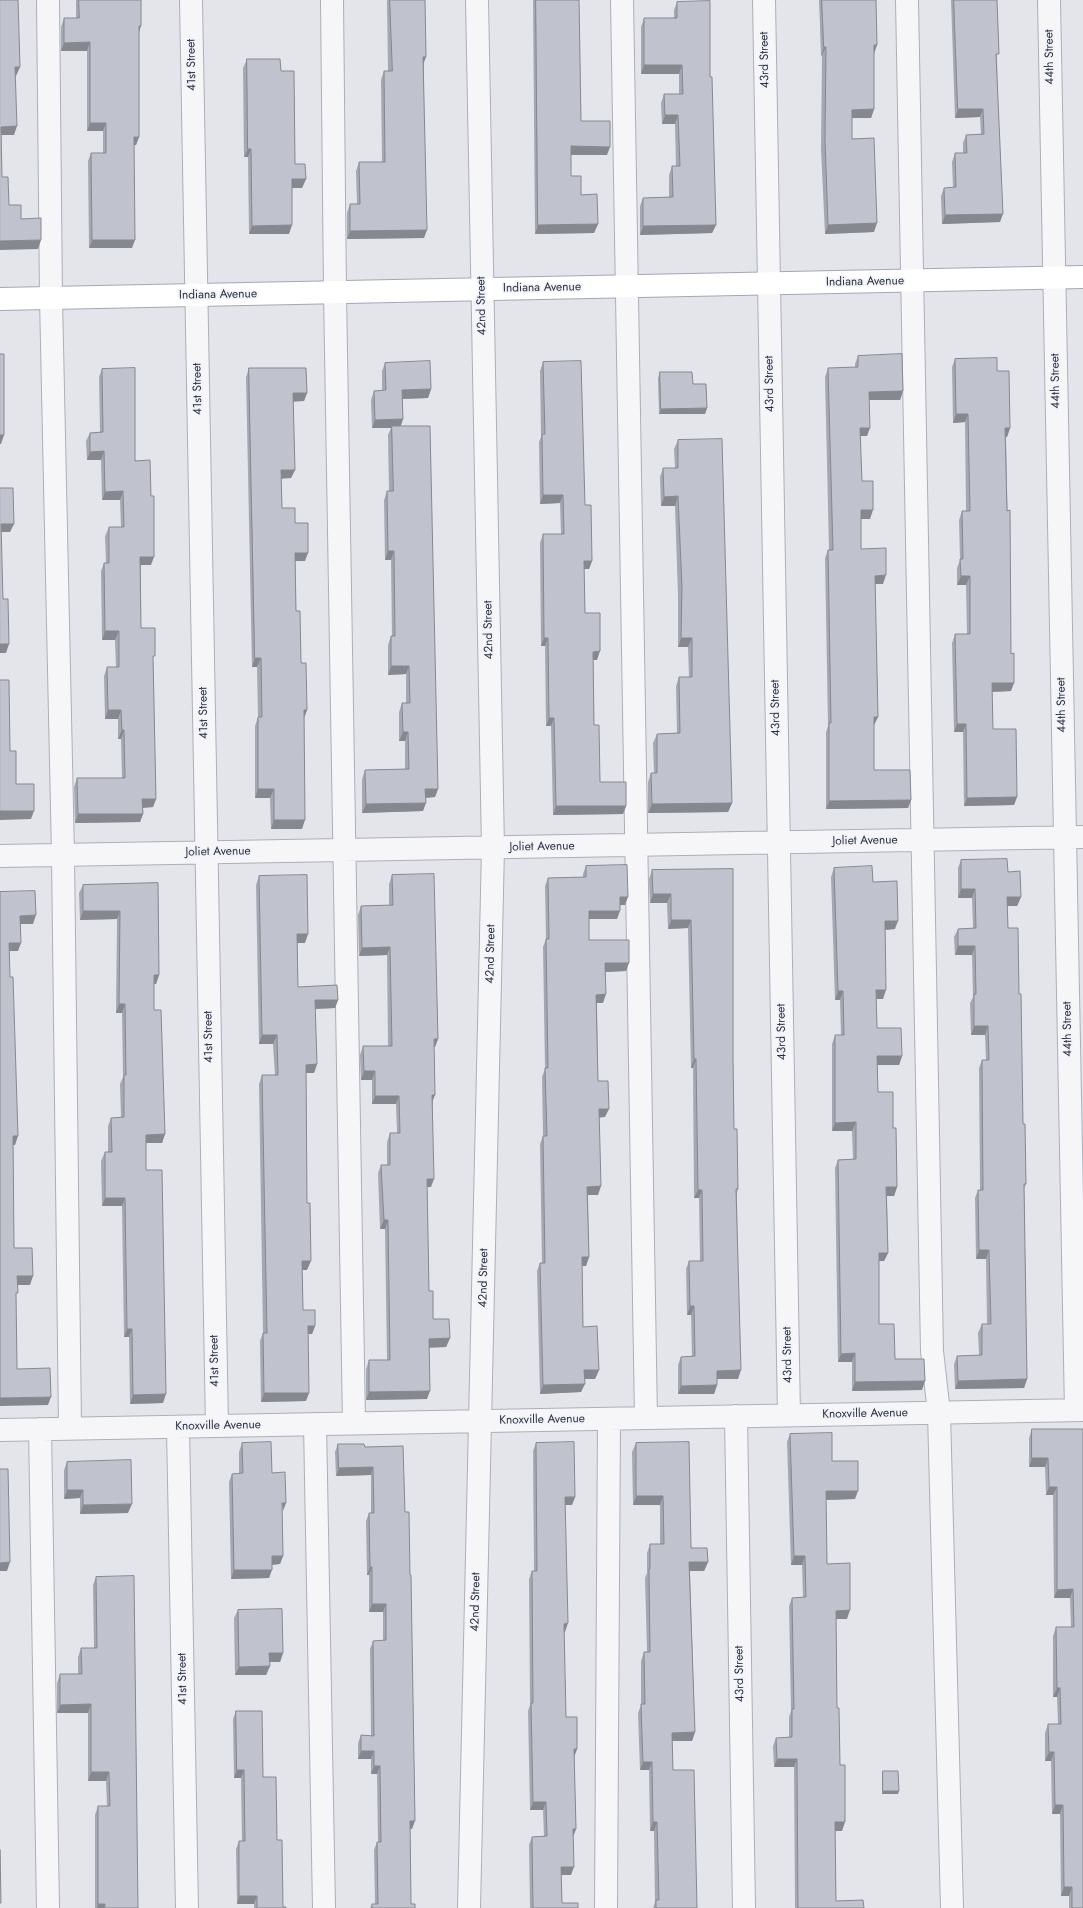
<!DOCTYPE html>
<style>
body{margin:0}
canvas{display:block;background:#e3e5eb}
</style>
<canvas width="1083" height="1908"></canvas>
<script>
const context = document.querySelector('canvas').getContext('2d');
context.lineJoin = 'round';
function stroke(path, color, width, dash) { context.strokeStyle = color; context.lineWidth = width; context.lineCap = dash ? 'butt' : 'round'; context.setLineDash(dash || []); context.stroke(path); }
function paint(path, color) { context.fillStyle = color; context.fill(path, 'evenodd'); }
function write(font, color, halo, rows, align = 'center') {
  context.font = font + ' Jost,sans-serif'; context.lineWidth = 3.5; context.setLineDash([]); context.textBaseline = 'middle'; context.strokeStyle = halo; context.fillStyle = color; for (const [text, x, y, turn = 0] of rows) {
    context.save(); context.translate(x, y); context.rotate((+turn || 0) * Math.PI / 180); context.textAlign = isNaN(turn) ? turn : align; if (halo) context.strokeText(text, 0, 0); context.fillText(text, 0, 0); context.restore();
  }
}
const minor = new Path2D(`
 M48,0L51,298L63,855L70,1428
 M191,0L217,1426
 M332,0L335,292L354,1423
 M622,0L646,1418
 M764,0L789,1415
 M907,0L932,1351L939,1413L952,1908
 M1049,0L1076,1410
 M0,856L1083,837
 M736,1416L744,1908
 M315,1424L324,1908
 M178,1427L187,1908
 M40,1429L48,1908
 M0,1430L1083,1410
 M469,1908L493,848L477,0
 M606,1908L609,1419`);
const major = new Path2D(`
 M0,299L1083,277`);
stroke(minor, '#acafb9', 24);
stroke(major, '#a2a7b7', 24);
stroke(minor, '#f6f6f9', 22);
stroke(major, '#fff', 22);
paint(new Path2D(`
 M76,0H141L139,33V137L136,145H134L132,248H89L88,161L91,153H103V131H87V51H61V27L64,18H76Z
 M387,0H425L424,64V238L347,239V213L350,204H357L356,171L359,162H382L381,80L384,71H388Z
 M533,0H579L581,121L607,155H571V176L598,224L594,233L535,234Z
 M819,0H876L874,52V109L871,118H852V139L874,232L825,234L821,149L822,55L821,56Z
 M951,0H997V59L1000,222L942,224L941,196L944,188L953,187L952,162L955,153H963V143L966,135L981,134L980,117L955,118Z
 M677,2L710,77L716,225L712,233L640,235V206L643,198L669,197V175L672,166H676L675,124H662L661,103L664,94H679V74H641V27L644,18H674V10Z
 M247,59L281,71L295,164L306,179L302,188H292L289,234H249L248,157H244L243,68Z
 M858,356L903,391L900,400H869L867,436H860L862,481L870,519H861V549L883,584H875L878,717L874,725V770L911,800L908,808L826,809V732L828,726L825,558L828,550H829L825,377L828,368H855V364Z
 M955,359L997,371L1010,428L1007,437H1006L1011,691L992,692L993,729L1017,797L1014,805L964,806L963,732H954L952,643L955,634H967L966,585H957V568L960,560L959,520L962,511H966L965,422L953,423L952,367Z
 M543,362L585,505L592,561L589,569H584L585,613L597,660H593L594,725L600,782L626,806L623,814L553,815L551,726H546L545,646H541L540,543L543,534H561L560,503L540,504L539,442L541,437L540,371Z
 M385,363L431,389L428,398L403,399V419L401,426L438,789L435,797L426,798L423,811L362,813V779L365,770L405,769V741H399V712L402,703H406V674L388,675V645L391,636H392L391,560H385L384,500L387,491H389L388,435L391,428H372L371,400L374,391L382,390V371Z
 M249,368L307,393L304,401H293L295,470L291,478H281L282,508L295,523L305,561H295L296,611L301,663L307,710L304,718L302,829H271L270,798H255V726L258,717L257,667H252L246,377Z
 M102,369L135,461L151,565H141V628L153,662L156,799L153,807L143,808V814L140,822L75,823L74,787L77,778H122L121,739H118V719H105L104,676L107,667H116L115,640H102L101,571L104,563H106L105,536L109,527H121L120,500H102L101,460H87L86,441L90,433L100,432L99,377Z
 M660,372L707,408L705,414H659L658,378Z
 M678,440L732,803L728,812L648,813V782L651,773H654L653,743L657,734L677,733L676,686L679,677H689L688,647H678V596L675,506H661L660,477L663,468H675L674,449Z
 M961,860L1008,872L1021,897L1017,906H1007L1008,928L1019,994L1023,1124L1026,1184L1024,1189L1027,1379L1024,1388L955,1389L954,1364L957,1356L979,1355L978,1333L982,1324H987L986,1259H976L975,1198L978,1190H980L979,1068L982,1060H986L985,1035H971L970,1003L973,997L972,955H955L954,937L958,929L973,928L972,898H958V868Z
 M586,866L625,905H620L617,919H589V940L626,971L605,972L603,1003H597L598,1081L605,1117H599L598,1195H588L589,1257L586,1266H582L583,1327L599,1370L595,1379H584L581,1392L540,1394L537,1271L540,1263H542L540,1144L543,1136L542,1077L545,1069L543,947L546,939L545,886L548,878L583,877V874Z
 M834,868L873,882L895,929L885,930L883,999H876L877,1028L902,1056L899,1065H877L878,1092L893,1128L897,1187L894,1196H887L888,1253L884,1261H879V1324L895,1359L922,1390L852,1391V1362H838L835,1168L838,1160L853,1159L852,1131H832V1044L835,1035H841L840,1000H835L831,877Z
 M733,869V1058L734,1129L738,1189L737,1193L738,1379H717V1385L714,1394H678V1365L681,1357L692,1356L691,1315H687L686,1269L689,1261H700L699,1198H694L693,1068H691L688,928L668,929L667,903H650L649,879L652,870Z
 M392,875L438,1039L435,1047H434L431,1187H427L429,1291L433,1319L450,1338L446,1347H429L427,1399L366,1400V1369L369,1360H387L385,1229H380L378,1173L381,1165H387V1142L390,1133H397L396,1104H372V1080H361L360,1055L363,1046H388L387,955L359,956L358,915L361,906L389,905V884Z
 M259,876L305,943H297L298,987L338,1000L335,1008L315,1009L317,1064L314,1073H306L307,1270H302L303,1310L315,1326L312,1334H308L306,1401L261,1402L260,1341L263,1333L259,1084L262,1075H275L273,1044H259L256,885Z
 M158,883L159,975L156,984H154V1010L165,1134L162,1143H146V1170L163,1403L130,1404L129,1337H124L122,1206H102L101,1161L105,1152H108V1126L111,1118L121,1117L120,1084L123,1077L122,1013H116L117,919L80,920L79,893L83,885Z
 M1032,1429H1083V1908H1069V1896H1061L1060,1814H1052L1051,1761H1045V1733L1048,1724H1058L1057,1697H1053V1636L1056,1627H1071L1070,1598H1054L1053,1495H1046L1045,1467H1029V1438Z
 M790,1434L832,1461L855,1499L826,1500L827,1564L847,1619H836L837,1708L842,1831H835L836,1901L864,1908H795L794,1767H774L773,1746L776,1738H789V1717L791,1711L789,1606L792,1598L803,1597L802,1565H791L787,1442Z
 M242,1443L272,1473L282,1511L283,1556L280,1564L272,1565L269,1578L231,1579L229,1482L232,1474L239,1473V1452Z
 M536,1443L575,1497L572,1505H565V1632H564L566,1717L577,1749L574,1757L576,1829L573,1836L571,1875H561L562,1903L578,1908H530L529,1845L532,1837L544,1836L543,1810H530L528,1711L530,1705L529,1579L532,1571H534L533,1451Z
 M636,1443L691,1548L708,1562L704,1571H690L695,1732L692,1741H672L673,1770L697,1908H653L655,1902L654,1831H650L649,1770H640L638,1713L641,1705V1661L644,1652H647L645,1578L647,1573V1553L650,1544H660V1505H633L632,1452Z
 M338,1444L365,1447L405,1512L412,1829H410L411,1904L415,1908H370L372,1904H375L374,1850L377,1842H378L377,1774H371V1759H358V1743L361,1735L371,1736L370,1649L373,1641H383V1612H369V1575H367L366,1521L369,1513H371V1475L336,1476L335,1452Z
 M67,1462L128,1513L80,1514V1498L64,1499V1470Z
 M96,1577L138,1908H95V1815L98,1806H107L106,1781H88V1713H57V1683L60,1674H78V1657L81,1648H94L93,1585Z
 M238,1610L283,1653L280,1662H269L270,1666L266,1675H235L234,1618Z
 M236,1711L263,1777L277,1840L283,1907L286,1908H254V1904H237L236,1849L239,1841H242L241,1778H234L233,1719Z
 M883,1771L898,1794H882V1774Z`), '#a5a8b1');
paint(new Path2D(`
 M139,26H141L138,35Z
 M90,42L87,51H61L64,43Z
 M874,45H877L874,54Z
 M824,47H826L822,55L821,56Z
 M423,57H426L423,65Z
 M644,65H682L679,74H641Z
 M15,67H20L16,76H12Z
 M874,109L871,118H849L852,110Z
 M958,109H983L980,117L955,118Z
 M665,115H678L675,124H662Z
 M90,123H106L103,131H87Z
 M17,126L14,135H0L1,127Z
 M134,137H139L136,145H131Z
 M571,146L610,147L607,155H567Z
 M248,149H251L248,157H244Z
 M292,179H306L302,188H289Z
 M1003,214L1000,222L942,224L945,215Z
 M877,223L874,232L825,234L828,225Z
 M598,224L594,233L535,234L538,225Z
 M292,225L289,234H249L252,226Z
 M716,225L712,233L640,235L643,226Z
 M427,230L424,238L347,239L350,231Z
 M41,240L38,249L0,250V241Z
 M92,240H135L132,248H89Z
 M431,389L428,398L399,399L402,390Z
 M903,391L900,400H866L869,392Z
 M293,393H307L304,401L290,402Z
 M707,408L705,414H659L661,409Z
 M956,414H968L965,422L953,423Z
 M403,419L400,427L392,426L391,428H372L375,420Z
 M860,428H870L867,436H856Z
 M1005,428H1010L1007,437H1002Z
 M0,435H4L1,444H0Z
 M104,451L101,460H87L90,452Z
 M281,470H295L291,478L278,479Z
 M123,491L120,500H102L105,492Z
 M543,495H563L560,503L540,504Z
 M678,496L675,506H661L664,497Z
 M861,510H873L870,519H858Z
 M1,524H14L10,532H0Z
 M388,551H394L391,560H385Z
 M295,553H308L305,561H292Z
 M140,557H154L151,565H137Z
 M584,561H592L589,569H581Z
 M886,575L883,584H872L875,576Z
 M961,576H970L966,585H957Z
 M105,631H119L115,640H102Z
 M544,638H548L545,646H541Z
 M681,638H692L688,647H678Z
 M0,644H9L6,653H0Z
 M600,651L597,660H590L593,652Z
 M255,658H261L257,667H252Z
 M391,666H409L406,674L388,675Z
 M992,683H1014L1011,691L989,692Z
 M108,710H121L118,719H105Z
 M304,710H307L304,718H300Z
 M874,717H878L874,725H871Z
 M549,718H554L551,726H546Z
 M957,724H966L963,732H954Z
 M122,730H124L121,739H118Z
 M403,732H408L405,741H399Z
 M258,789H274L270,798H255Z
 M425,789H438L435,797L422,798Z
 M1017,797L1014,805L964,806L967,798Z
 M142,799H156L153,807L139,808Z
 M911,800L908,808L826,809L829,801Z
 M426,803L423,811L362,813L366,804Z
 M732,803L728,812L648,813L652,804Z
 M556,806H626L623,814L553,815Z
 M0,811H34L31,819L0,820Z
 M78,814H143L140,822L75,823Z
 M274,820H305L302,829H271Z
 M961,889H975L972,898H958Z
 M653,894H671L667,903H650Z
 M620,897H628L625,905H617Z
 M1007,897H1021L1017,906H1004Z
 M83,911H120L117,919L80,920Z
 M589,911H620L617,919H586Z
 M36,915L33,924H17L20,916Z
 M671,920H691L688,928L668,929Z
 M885,921H898L895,929L882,930Z
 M297,934H308L305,943H294Z
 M9,943H21L18,951H6Z
 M958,946H975L972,955H955Z
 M390,947L387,955L359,956L362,948Z
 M605,963H629L626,971L602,972Z
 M154,975H159L156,984H151Z
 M876,990H886L883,999H873Z
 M838,991H843L840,1000H835Z
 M606,994L603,1003H593L596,995Z
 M315,1000H338L335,1008L312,1009Z
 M119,1004H125L122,1013H116Z
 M974,1026H988L985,1035H971Z
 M262,1035H277L273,1044H259Z
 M434,1039H438L435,1047H431Z
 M877,1056H902L899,1065H874Z
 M694,1059H696L693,1068H691Z
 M317,1064L314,1073H303L306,1065Z
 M364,1071H375L372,1080H361Z
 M432,1095H435L432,1103Z
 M375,1096H399L396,1104H372Z
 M599,1109H609L605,1117L596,1118Z
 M856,1122L852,1131H832L835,1123Z
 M165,1134L162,1143H143L146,1135Z
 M13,1136H18L15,1145H10Z
 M427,1179H434L431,1187H424Z
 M601,1186L598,1195H584L587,1187Z
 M886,1187H897L894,1196H883Z
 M698,1190H702L699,1198H694Z
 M105,1198H125L122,1206H102Z
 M384,1220H388L385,1229H380Z
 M979,1250H989L986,1259H976Z
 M879,1253H888L884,1261H876Z
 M582,1257H589L586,1266H579Z
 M302,1261H311L307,1270H299Z
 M17,1276H33L30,1285H14Z
 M690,1306H694L691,1315H687Z
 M308,1326H315L312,1334H305Z
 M127,1329H132L129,1337H124Z
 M450,1338L446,1347L426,1348L429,1339Z
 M855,1353L852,1362H838L841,1354Z
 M584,1370H599L595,1379H581Z
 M741,1370L738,1379H714L717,1371Z
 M1027,1379L1024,1388L955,1389L958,1381Z
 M925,1381L922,1390L852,1391L855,1382Z
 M585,1384L581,1392L540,1394L543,1385Z
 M717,1385L714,1394H678L681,1386Z
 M430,1391L427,1399L366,1400L369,1392Z
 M264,1393H309L306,1401L261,1402Z
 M166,1394L163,1403L130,1404L133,1395Z
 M51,1397L48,1405L0,1406V1398Z
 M1032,1458H1048L1045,1467H1029Z
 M373,1467L371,1475L336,1476L339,1468Z
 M1049,1487H1057L1053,1495H1046Z
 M67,1490H83L80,1498L64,1499Z
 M826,1491H858L855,1499L823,1500Z
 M636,1496H663L660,1505H633Z
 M565,1497H575L572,1505H562Z
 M282,1503H286L283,1511Z
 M132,1504L128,1513L80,1514L83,1505Z
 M272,1556H283L280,1564L269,1565Z
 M794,1556H805L802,1565H791Z
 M10,1562L7,1571H0V1563Z
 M689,1562H708L704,1571H686Z
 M370,1567H372L369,1575H367Z
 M234,1570H272L269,1578L231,1579Z
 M1073,1589L1070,1598H1054L1057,1590Z
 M372,1604H386L383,1612H369Z
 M850,1610L847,1619H833L836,1611Z
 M568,1623L565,1632H561L564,1624Z
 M269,1653H283L280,1662H266Z
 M270,1666L266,1675H235L239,1667Z
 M1057,1688H1060L1057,1697H1053Z
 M91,1704L88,1713H57L60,1705Z
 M695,1732L692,1741H669L672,1733Z
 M574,1749H577L574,1757Z
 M361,1751H374L371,1759H358Z
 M1049,1752H1054L1051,1761H1045Z
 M777,1759H797L794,1767H774Z
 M643,1762H652L649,1770H640Z
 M374,1766H380L377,1774H371Z
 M237,1770H244L241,1778H234Z
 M91,1772H109L106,1781H88Z
 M883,1791H899L898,1794H882Z
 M533,1802H546L543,1810H530Z
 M1055,1805H1063L1060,1814H1052Z
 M410,1821H415L412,1829H407Z
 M653,1822H657L654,1831H650Z
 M835,1822H845L842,1831H831Z
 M573,1829H576L573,1837Z
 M561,1867H574L571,1875H558Z
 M1064,1887H1072L1069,1896H1061Z
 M239,1896H257L254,1904H237Z
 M98,1904H105L104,1908H97Z`), '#868890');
const building = new Path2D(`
 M0,0H18L20,67H15L17,126L1,127L2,177H8L9,205H21V219L41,218V240L0,241Z
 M79,0H141V26H139V137H134L135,240H92L91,153H106V123H90V42L64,43V18H79Z
 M390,0H425L426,57H423L427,230L350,231V204H360L359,162H385L384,71H392Z
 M536,0H579L581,121H610V147L571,146V176H581V195L597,194L598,224L538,225Z
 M822,0H876L877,45H874V109L852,110V139L874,138L877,223L828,225L825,140L826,47H824Z
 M954,0H997L999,54H996L1003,214L945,215L944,188L956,187L955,153H967L966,135L984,134L983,109H958Z
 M710,1V77H712L716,225L643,226V198L673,197L672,166H680L678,115H665L664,94H683L682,65H644V18H677V2Z
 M247,59H280L281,71H294L295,164H305L306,179H292V225L252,226L251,149H248Z
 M0,354H4V435H0Z
 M902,354L903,391L869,392L870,428H860L862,481H873V510H861V549L886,548V575L875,576L878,717H874V770H910L911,800L829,801V723H831L828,550H833L828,368L858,367V356Z
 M997,358V371H1009L1010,428H1005L1007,511L1010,510L1011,654L1014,653V683H992L993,729H1016L1017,797L967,798L966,724H957L955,634H970V576H961L960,559H963L962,511H970L968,414H956L955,359Z
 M430,361L431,389L402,390L403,419L375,420L374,391L386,390L385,363Z
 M581,361L585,505H591L592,561H584L585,613H600V651L593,652L594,725H599L600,782H626V806H556L554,718H549L548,638H544L543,534H564L563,495H543L542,434H545L543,362Z
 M135,368V461L150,460L151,496H154V557H140L141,628H155V656H153L156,799H142L143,814H78L77,778H125L124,730H122L121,710H108L107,667H119V631H105L104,563H109V527H124L123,491L105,492L104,451L90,452V433L103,432L102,369Z
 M249,368H306L307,393H293L295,470H281L282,508H295V523H308V553H295L296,611H300L301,663H306L307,710H304L305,820H274V789H258V717H262L261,658H255Z
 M660,372H692L693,384H706L707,408L661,409Z
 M392,426H430L438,789H425L426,803L366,804L365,770L409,769L408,732H403L402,703H410L409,666H391V636H395L394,551H388L387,491H393Z
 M722,439L732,803L652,804L651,773H657V734L680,733L679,677H692V638H681L682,587L678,496L664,497L663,468H678V440Z
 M0,488H13L14,524H1L3,599H8L9,644H0Z
 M0,680H9L10,751H16V784H34V811H0Z
 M1007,859L1008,872L1020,871L1021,897H1007L1008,928H1018L1019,994H1021L1023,1124H1025L1026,1184H1024L1027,1379L958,1381L957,1356L982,1355V1324H991L989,1250H979L978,1190H983L982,1060H989L988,1026H974V994H976L975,946H958V929L976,928L975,889H961V860Z
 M627,865L628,897H620V911H589V940H629V963H605L606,994L596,995L598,1081H608L609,1109H599L601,1186L587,1187L589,1257H582L583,1327L597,1326L599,1370H584L585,1384L543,1385L540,1263H545L543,1136H547L545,1068H548L546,939H549L548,878L586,877V866Z
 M872,866L873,882L897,881L898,921H885L886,990H876L877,1028H901L902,1056H877L878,1092H893V1128H896L897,1187H886L888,1253H879V1324H894L895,1359H924L925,1381L855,1382V1353L841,1354L838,1160L856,1159V1122L835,1123V1035H844L843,991H838L834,868Z
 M733,869V1058L734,1129H737L738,1189H736L741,1370L717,1371V1385L681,1386V1357L695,1356L694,1306H690L689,1261H703L702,1190H698L696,1059H694L691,920H671V894H653L652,870Z
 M434,874L438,1039H434L435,1095H432L434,1179H427L429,1291H433V1319H449L450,1338L429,1339L430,1391L369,1392V1360H390L388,1220H384L381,1165H390V1133H400L399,1096H375V1071H364L363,1046H392L390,947L362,948L361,906L393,905L392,875Z
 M307,875L308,934H297L298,987L337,985L338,1000H315L317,1064L306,1065L307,1203H310L311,1261H302L303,1310H315V1326H308L309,1393H264L263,1333H267L262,1075H278L277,1035H262L259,876Z
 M158,883L159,975H154V1010H161L165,1134L146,1135V1170H162L166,1394L133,1395L132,1329H127L125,1198H105V1152H112L111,1118L124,1117V1075H126L125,1004H119L120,911H83V885Z
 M35,891L36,915L20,916L21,943H9L10,977H13L18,1136H13L14,1248H32L33,1276H17L18,1293H16L17,1369L50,1368L51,1397L0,1398V892Z
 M1032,1429H1083V1908H1072V1887H1064L1063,1805H1055L1054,1752H1049L1048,1724H1061L1060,1688H1057L1056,1627H1074L1073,1589L1057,1590V1487H1049L1048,1458H1032Z
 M832,1433V1461H858V1491H826L827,1564L850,1563V1610L836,1611L837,1708H839L840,1765H845V1822H835L836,1901L863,1900L864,1908H798L797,1759H777L776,1738L792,1737V1709H794L792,1598L806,1597L805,1556H794L790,1434Z
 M271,1442L272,1473L285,1472L286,1503H282L283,1556H272V1570H234L232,1474L243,1473L242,1443Z
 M574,1442L575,1497H565L568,1623L564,1624L566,1717H577V1749H574L576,1829H573L574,1867H561L562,1903H578V1908H533L532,1837L547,1836L546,1802H533L531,1703H533L532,1571H537L536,1443Z
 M689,1442L691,1548H707L708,1562H689L695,1732L672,1733L673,1770H694L697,1908H656V1900H659L657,1822H653L652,1762H643L641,1704H645L644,1652H650L649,1569H650V1544H664L663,1496H636V1443Z
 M338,1444H364L365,1447L403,1446L405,1512H409L410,1575H411L415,1821H410L411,1904H415V1908H372V1904H378L377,1842H381L380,1766H374V1751H361V1735L374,1736L373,1641L386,1640V1604H372V1567H370L369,1513H374L373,1467L339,1468Z
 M131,1460L132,1504L83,1505V1490H67V1462Z
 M0,1469H8L10,1562L0,1563Z
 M134,1576L138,1908H105V1904H98V1806H110L109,1772H91V1704L60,1705V1674H82L81,1648H97L96,1577Z
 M282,1609L283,1653H269L270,1666L239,1667L238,1610Z
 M236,1711H262L263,1777H276L277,1840H282L283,1907H286V1908H257V1896H239V1841H245L244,1770H237Z
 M883,1771H898L899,1791H883Z
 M0,1850L1,1903H0Z`);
paint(building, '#c0c3ce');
stroke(building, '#868890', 1);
write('12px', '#2a3044', '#f3f4f8', [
 ["44th Street",1050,57,-91],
 ["43rd Street",765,60,-91],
 ["41st Street",192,65,-91],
 ["Indiana Avenue",865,282,-1],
 ["Indiana Avenue",542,288,-1],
 ["Indiana Avenue",218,295,-1],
 ["42nd Street",482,306,-91],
 ["44th Street",1056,381,-91],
 ["43rd Street",770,384,-91],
 ["41st Street",198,389,-91],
 ["42nd Street",489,630,-91],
 ["44th Street",1062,705,-91],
 ["43rd Street",776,708,-91],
 ["41st Street",204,713,-91],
 ["Joliet Avenue",865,841,-1],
 ["Joliet Avenue",542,847,-1],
 ["Joliet Avenue",218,852,-1],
 ["42nd Street",491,954,-89],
 ["44th Street",1068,1029,-91],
 ["43rd Street",782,1032,-91],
 ["41st Street",209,1037,-91],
 ["42nd Street",484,1278,-89],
 ["43rd Street",788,1355,-91],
 ["41st Street",215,1361,-91],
 ["Knoxville Avenue",865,1414,-1],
 ["Knoxville Avenue",542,1420,-1],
 ["Knoxville Avenue",218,1426,-1],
 ["42nd Street",476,1602,-89],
 ["43rd Street",740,1674,-91],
 ["41st Street",183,1679,-91]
]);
</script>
